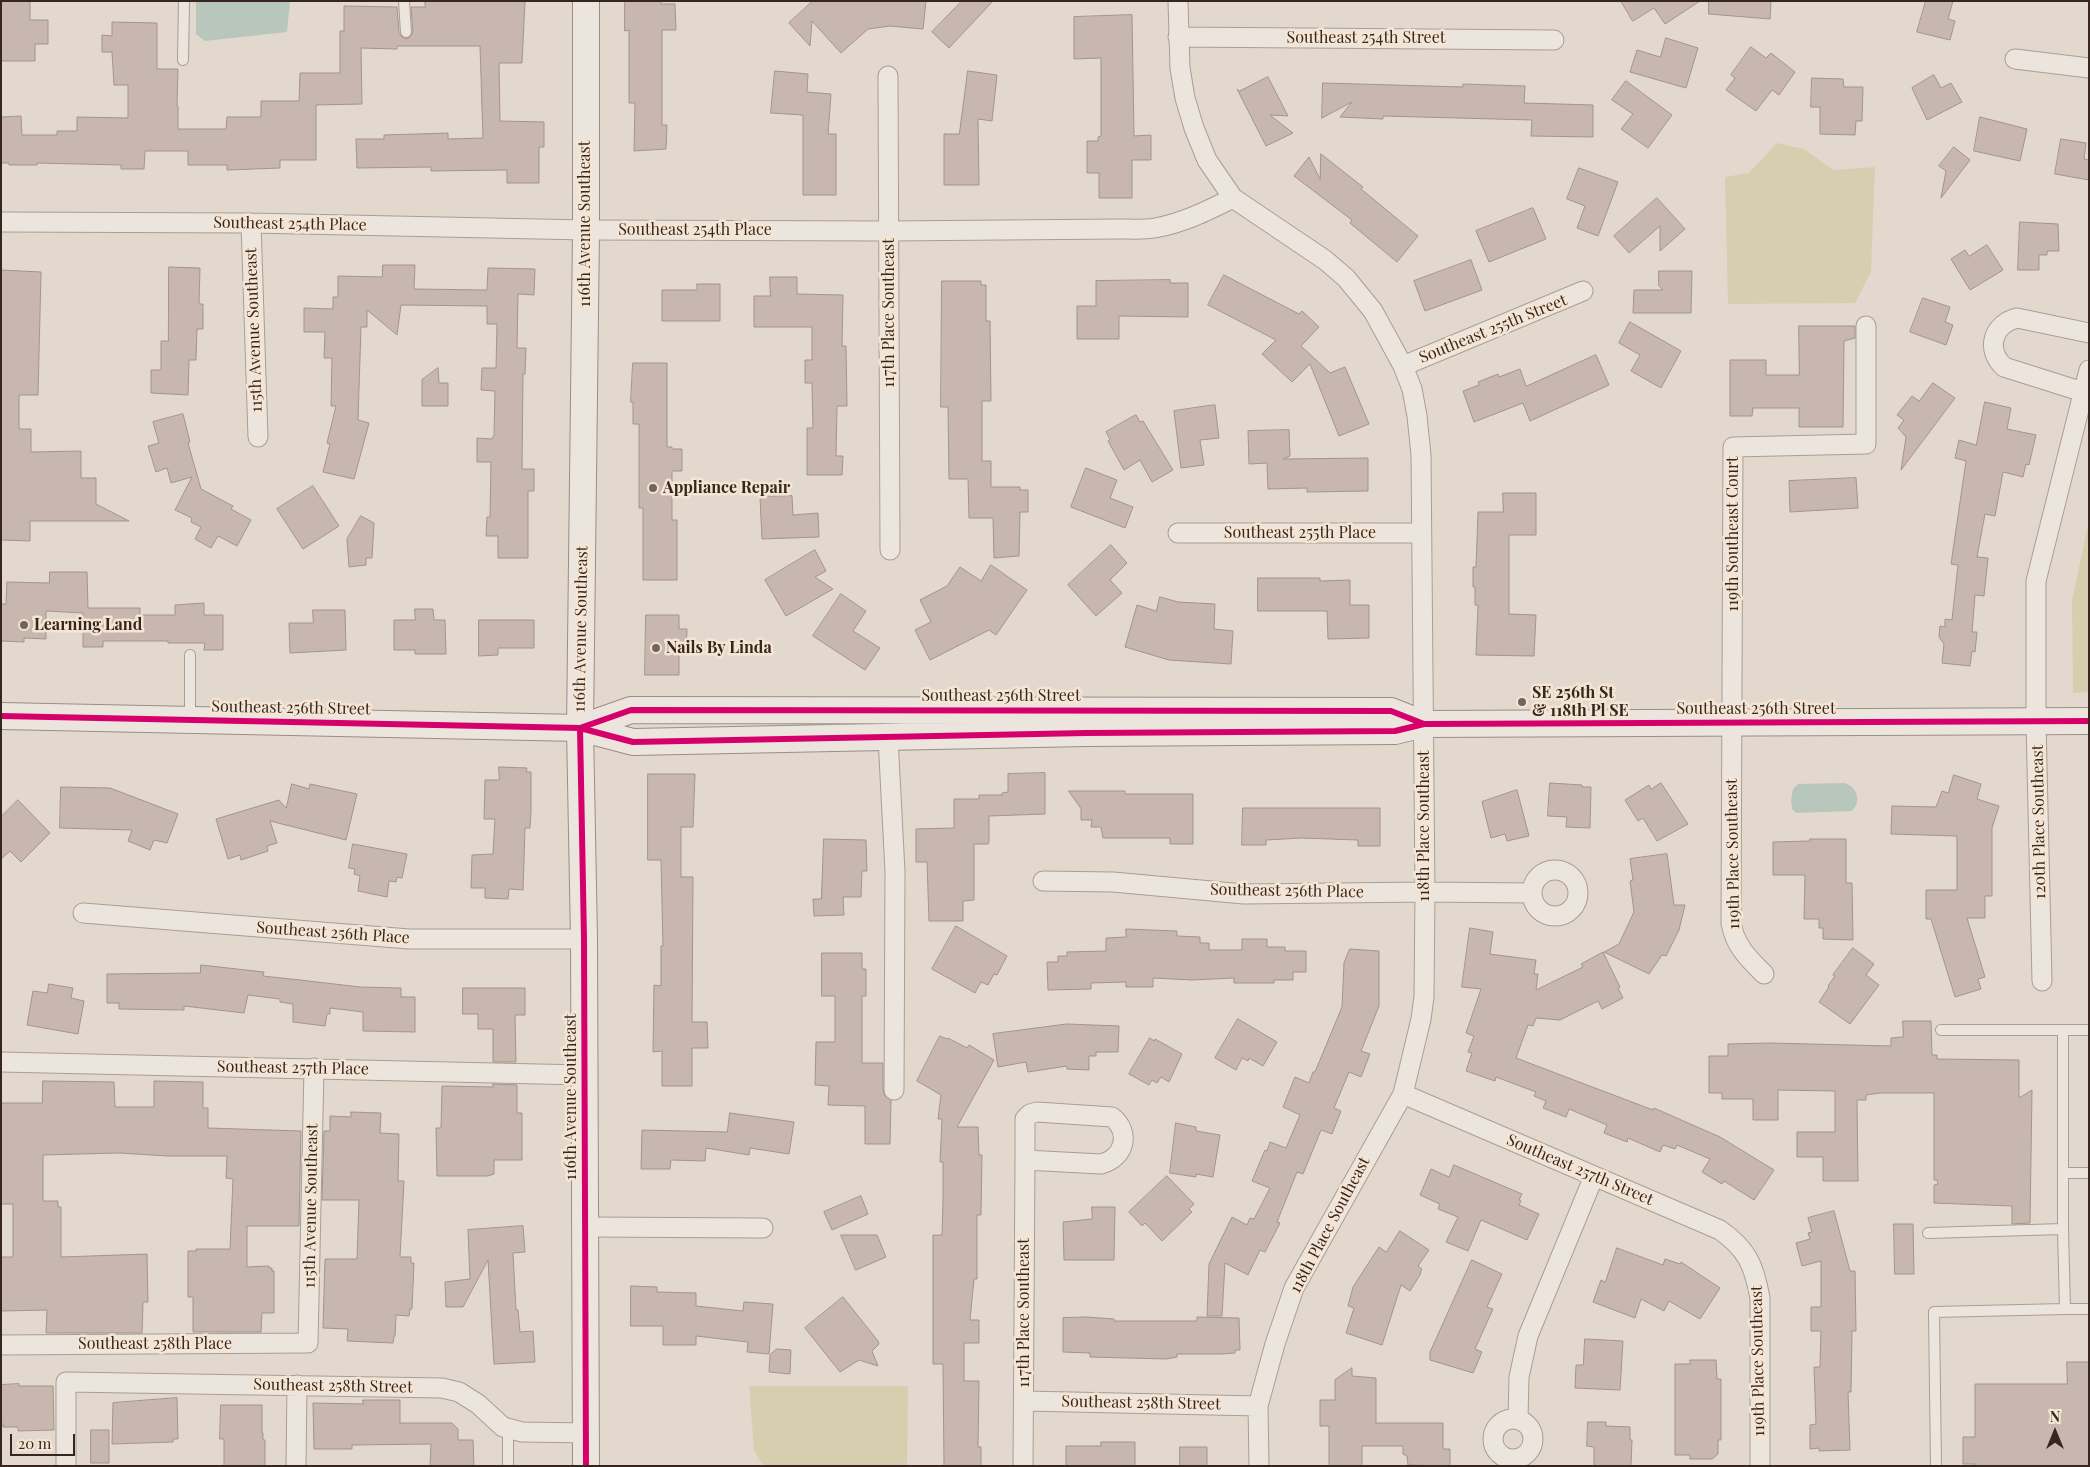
<!DOCTYPE html>
<style>
body{margin:0}
#map{position:relative;width:2090px;height:1467px;overflow:hidden;background:#e3d8cd;font-family:"Playfair Display",serif}
canvas{display:block}
.frame{position:absolute;inset:0;border:2px solid #37261f;pointer-events:none}
.north{position:absolute;left:2030px;top:1407px;width:50px;height:50px;-webkit-text-stroke:4px #f4e5d4;paint-order:stroke;rotate:0deg;font-size:14px;font-weight:700;line-height:20px;text-align:center;color:#37261f}
.north::after{content:'';display:block;margin:auto;width:18px;height:22px;background:#37261f;clip-path:polygon(50% 0,100% 100%,50% 72%,0 100%)}
.scale{position:absolute;left:10px;top:1434px;width:65px;height:22px;box-sizing:border-box;border:2px solid #37261f;border-top:0;padding-left:6px;font-size:15px;line-height:18px;white-space:nowrap;color:#37261f;-webkit-text-stroke:4px #f4e5d4;paint-order:stroke}
</style>
<div id="map">
<canvas width="2090" height="1467"></canvas>
<div class="frame"></div>
<div class="north">N</div>
<div class="scale">20 m</div>
</div>
<script>
const context = document.querySelector('canvas').getContext('2d');
context.lineJoin = 'round';
function paint(path, color) { context.fillStyle = color; context.fill(path, 'evenodd'); }
function stroke(path, color, width, dash) { context.strokeStyle = color; context.lineWidth = width; context.lineCap = dash ? 'butt' : 'round'; context.setLineDash(dash || []); context.stroke(path); }
function write(font, color, halo, rows, align = 'center') {
  context.font = font + ' "Playfair Display",serif'; context.lineWidth = 5; context.setLineDash([]); context.textBaseline = 'middle'; context.strokeStyle = halo; context.fillStyle = color; for (const [text, x, y, turn = 0] of rows) {
    context.save(); context.translate(x, y); context.rotate((+turn || 0) * Math.PI / 180); context.textAlign = isNaN(turn) ? turn : align; if (halo) context.strokeText(text, 0, 0); context.fillText(text, 0, 0); context.restore();
  }
}
paint(new Path2D(`
 M1777,143L1804,149L1833,170L1875,167L1871,272L1855,303L1728,304L1725,177L1749,173Z
 M2089,520V692L2073,693L2072,601Z
 M749,1386H908L907,1466H763L754,1450Z`), '#d5cfb0');
paint(new Path2D(`
 M196,1H290L287,32L205,41L196,34Z
 M1844,783C1857,786 1862,801 1852,811L1796,813L1792,809L1791,800L1793,789L1798,784Z`), '#b8c7bc');
const building = new Path2D(`
 M1,1H30V20H48V44H35V61H1Z
 M425,1H525L522,63H499L500,121L544,122V147H539V183H507V170L431,171V167L357,168L356,139H384V135L448,133V139L483,138L480,46H397V49L361,48L362,104L316,105V160H280V168L227,170V165H188V151H145L144,169H121V165L37,163V165H9V163H1V117L21,116L22,135H57V131H77V117L128,118V85H114L112,52H102V35L112,36V22L157,23V69H178L177,106H178V129H226L227,117H261V101H299L300,73H340V31H344V6L397,7L399,33L401,36L406,39L410,37L413,32L411,7H425Z
 M625,1H661V4H675L676,30H662V125H667L666,149L634,151L635,103H629V30L625,31Z
 M813,1H926L923,29L890,26L868,29L841,53L812,21L810,46L789,23Z
 M962,1H993L949,48L932,32Z
 M1621,1H1700L1665,24L1654,8L1633,21Z
 M1709,1H1771L1770,19L1709,14Z
 M1926,1H1953L1948,19L1955,21L1950,40L1917,32Z
 M1132,15L1134,136L1151,135V160H1132V198H1099V173H1087V141H1098V137L1101,136V58L1074,59V17Z
 M1666,38L1698,48L1686,88L1630,72L1637,50L1660,57Z
 M1751,47L1766,58L1771,53L1795,72L1779,95L1772,90L1756,111L1726,90L1735,78L1731,75Z
 M775,71L808,74L807,92L831,94L828,134H836V195H803V115L771,113Z
 M968,71L997,75L992,121L978,119L979,185H944V134H959Z
 M1934,75L1941,88L1951,83L1962,102L1927,120L1912,88Z
 M1268,77L1288,116L1270,115L1293,133L1266,146L1237,89L1239,91Z
 M1812,78L1843,79L1844,87H1863L1862,121H1856L1855,135L1820,134V107H1811Z
 M1626,81L1672,115L1648,148L1621,129L1633,114L1612,100Z
 M1323,83L1463,87V84L1525,86L1524,103L1593,105V137L1531,136L1532,120L1383,116V119L1340,117L1352,102L1322,118Z
 M1980,117L2027,129L2020,161L1974,151Z
 M2061,139L2086,143L2084,159L2089,160V180L2055,174Z
 M1954,147L1970,160L1941,198L1946,171L1939,166Z
 M1321,154L1363,187L1361,189L1418,236L1397,262L1350,223L1352,220L1294,176L1309,157L1320,179Z
 M1579,168L1618,182L1598,236L1577,228L1585,206L1567,199Z
 M1657,198L1685,229L1660,251V226L1629,253L1614,236Z
 M1533,208L1546,239L1489,262L1476,231Z
 M2020,222L2058,224L2059,251H2047V255H2039V270H2018Z
 M1987,245L2003,270L1970,290L1951,259L1965,250L1969,256Z
 M1471,260L1482,290L1425,311L1414,281Z
 M383,265H415L414,289L487,290L488,268L535,269L534,295L518,294L517,348H526L525,374H523L522,469H534V491H528V558H498V536H486L487,517H490L491,462H477V438L492,439L494,435L495,391L481,390L482,368H496L497,324H487V306L401,305L397,335L367,310V327H361L358,420L369,423L354,479L323,472L330,444L327,443L336,406H331L332,358H324L325,332H304V308L333,309V297H338V276L382,277Z
 M169,267L200,268L199,304H203V329H197L196,360H189L188,395L151,393V370H161V341H168Z
 M1,270L41,272L38,395H19V429H31V452L81,451V478H96V504L129,521H30V541L1,540Z
 M1659,271H1692L1691,313H1633L1634,290H1663L1659,286Z
 M1224,275L1299,314L1302,311L1319,327L1301,346L1330,373L1345,367L1369,424L1339,436L1310,364L1292,382L1262,354L1276,340L1208,305Z
 M770,277H797V294L843,295L842,346H846L847,406H837L836,456H843L842,475H807V428H813L812,383H805V360H812V327H754V296H770Z
 M1170,280V283H1188V317L1119,316V339H1077V306H1096V281Z
 M942,281H981V285H986V321H990L991,401H982V461H991V487H1020V490H1028V512H1020L1019,556L994,558L993,518H969L968,479H949L948,407H941Z
 M697,284H720V321H662V290H697Z
 M1923,298L1950,307L1945,322L1953,325L1946,345L1910,332Z
 M1630,322L1681,351L1661,388L1631,371L1640,355L1619,343Z
 M1799,326H1855V338L1844,341L1843,427H1799V408H1753L1752,416H1730V360H1766V375H1799Z
 M1596,355L1609,385L1530,421L1523,403L1474,422L1463,391L1479,385L1478,382L1498,374L1499,377L1520,369L1526,386Z
 M633,363H667V447H672V449H682V471H672V520H677V580H643V508H639V424H633V402H631Z
 M438,368L439,383H448V406H422V380Z
 M1933,383L1955,398L1901,470L1906,437L1898,428L1904,420L1897,415L1912,396L1919,401Z
 M1985,402L2011,408L2007,429L2036,435L2029,465L2026,464L2023,477L2003,472L1995,516L1985,514L1977,557L1988,558L1984,596L1975,595L1972,632H1977L1975,652L1972,651L1970,666L1942,663L1944,644L1939,637L1940,626L1945,627V619L1952,620L1958,565L1951,564L1966,461L1955,458L1959,440L1976,445Z
 M1215,405L1219,438L1200,440L1204,465L1181,468L1174,411Z
 M183,414L190,442L188,443L201,489L233,506L231,509L251,520L237,546L218,536L211,548L195,539L201,527L191,522L192,518L175,510L192,477L171,483L167,468L156,472L148,446L159,443L153,422Z
 M1136,415L1140,422L1143,421L1173,470L1152,482L1140,460L1124,470L1108,441L1110,439L1106,432Z
 M1289,430L1290,456L1283,459L1368,458V491L1307,492V488L1268,489L1267,463L1249,464L1248,431Z
 M1086,468L1117,480L1110,498L1133,507L1125,528L1071,507Z
 M1856,478L1858,508L1790,512L1789,481Z
 M313,486L339,526L303,549L277,509Z
 M1503,493H1536V535H1509V614L1536,615L1534,656L1476,655L1478,605H1475V587H1473V567H1476L1478,512H1503Z
 M792,496L793,515L818,513L819,537L762,539L760,497Z
 M361,516L374,523L372,558H366V565L349,567L347,539Z
 M1111,545L1127,563L1110,580L1122,593L1096,616L1068,585Z
 M815,550L826,571L815,577L833,589L786,616L765,580Z
 M991,565L1027,590L996,635L989,630L930,660L915,630L931,622L920,600L947,586L960,567L981,581Z
 M50,572H87L88,608H140V615H175V605L204,603V615H223V650H204L205,643H168V641H103V647H83V613L46,611V639L24,638V642L1,641V604H6L7,582L49,583Z
 M1258,578H1320V581L1350,580V605H1369V638L1328,639L1327,611H1258Z
 M841,594L866,611L853,631L880,648L865,670L813,636Z
 M1160,597L1178,602L1215,604L1214,629L1233,631L1231,664L1169,660L1125,647L1137,605L1156,611Z
 M415,609H433L434,620H445L446,654H415V650H394V620H415Z
 M313,610H345L346,650L290,653L289,623H313Z
 M646,615H679V629H687L686,653H679V675H645Z
 M479,620H534V648H498V655L479,656Z
 M499,767L527,768L526,772H531V811L530,828H525L523,890L509,889L508,899L485,898V888H471L472,855L493,854L495,819H484L485,780H499Z
 M1045,773V814L989,816V842L988,844H974V900L963,901V921H929L927,862H916V829L954,828V799H979V795H1002V793L1008,792V774Z
 M648,774H695L693,827H681V877H693L692,1022H707L708,1048H692V1086H662V1051L653,1052L654,985L661,986V946H663L661,860H648Z
 M1954,775L1981,784L1977,799L1999,806L1992,828V896H1985V918H1967L1985,977L1978,979L1981,989L1955,997L1931,919H1926V890H1957V836L1891,834L1892,806L1936,807L1942,791L1948,793Z
 M1550,783L1582,785V787H1591L1590,828L1566,827L1567,817L1548,816Z
 M1661,783L1688,824L1657,841L1643,818L1638,821L1625,800L1649,785L1651,789Z
 M292,784L309,789L310,784L357,794L346,840L270,821L277,843L267,846L268,851L241,860L240,855L228,859L216,819L279,800L286,808Z
 M61,787L110,788L178,814L167,843L154,840L150,850L128,841L132,830L60,828Z
 M1517,790L1529,836L1507,841L1505,834L1491,838L1482,802Z
 M1069,791H1125V794H1193V844H1170V838H1103L1101,827H1091L1092,820H1081V809Z
 M18,800L50,833L21,862L10,851L1,859V817Z
 M1243,808H1380V846H1358V840L1302,838L1266,840V845H1242Z
 M824,839L866,840L867,871H862L861,897H843L844,915L814,916L813,899H821Z
 M1810,839H1846V883H1852L1853,940L1823,939V928H1819V919H1804L1805,875H1773V842L1810,841Z
 M353,844L407,854L402,878L397,877L396,882L389,881L387,897L358,891L360,876L354,874L355,869L349,868Z
 M1667,854L1674,905H1685L1679,930L1666,956L1662,955L1649,974L1604,952L1619,944L1634,912L1630,881L1633,880L1630,859Z
 M956,926L1007,956L997,975L994,974L988,985L981,982L975,993L932,969Z
 M1470,928L1493,932L1490,954L1536,960L1534,974H1538L1536,990L1583,967L1581,964L1603,952L1620,987L1618,988L1623,998L1602,1009L1598,1001L1560,1020L1536,1018L1533,1026L1528,1025L1516,1058L1653,1110L1654,1108L1720,1137L1774,1170L1754,1200L1724,1181L1722,1184L1702,1172L1710,1159L1677,1145L1675,1149L1663,1145L1660,1152L1628,1138L1627,1142L1604,1133L1607,1125L1569,1109L1566,1117L1543,1108L1546,1101L1534,1096L1536,1092L1496,1077L1495,1081L1466,1071L1472,1053L1468,1052L1474,1036L1466,1033L1481,989L1462,987Z
 M1126,929L1177,931V936L1200,937V943H1209V950H1242V939H1267V947H1285V951H1306V972H1293V980H1274V983H1234V978L1192,980L1153,978V987H1126V982L1091,983V989L1048,990L1047,962H1058V956H1067V952L1106,951V938L1126,937Z
 M1853,948L1874,964L1866,975L1879,985L1850,1024L1819,1002L1829,987L1828,986L1835,976L1833,975Z
 M1350,949L1379,951V1006L1361,1051L1370,1054L1361,1077L1349,1072L1334,1108L1341,1111L1332,1134L1321,1130L1303,1174L1297,1172L1277,1222L1280,1223L1265,1252L1260,1250L1248,1275L1225,1263L1222,1316H1207L1209,1264L1232,1217L1247,1225L1250,1218L1254,1219L1270,1188L1252,1181L1265,1150L1267,1151L1270,1142L1286,1148L1300,1115L1283,1107L1295,1077L1309,1083L1313,1072H1315L1342,1007L1344,963Z
 M822,953H862V969H866V996H862V1063H883V1090L885,1096L891,1100L890,1144H865V1106L828,1105L829,1086L815,1085L816,1042H835V996H822Z
 M201,965L264,972L263,976L300,980L360,987L401,988V997H415V1032L363,1031V1012L330,1008V1014H327L325,1026L293,1022V1004L280,1002V999L248,995L244,1013L184,1006V1010L119,1009V1003H107V974L200,973Z
 M49,984L73,988L71,998L84,1001L78,1034L27,1025L33,991L47,993Z
 M463,988H525V1015H515L516,1062H493V1029H478V1014H463Z
 M1238,1019L1277,1042L1263,1066L1249,1058L1248,1061L1242,1058L1236,1070L1215,1058Z
 M1903,1021H1931L1932,1055H1937V1059L2019,1060V1098L2032,1090L2030,1223L2012,1224V1206L1934,1203V1185L1938,1184L1937,1180H1934V1093H1880L1866,1095V1100H1857L1858,1181H1823V1157H1797V1132H1835V1091L1778,1090V1120H1753V1099H1722V1093H1709V1056H1728V1044L1769,1043L1891,1046V1038L1903,1037Z
 M1067,1024L1119,1026L1118,1052H1096V1056H1089V1070L1067,1069V1066L1028,1072L1026,1062L998,1067L993,1034Z
 M940,1036L947,1039L948,1038L967,1048L969,1045L994,1060L957,1127H978L979,1155H982L981,1215H977V1279H974L970,1320H979V1343H964V1381H979L978,1447H981V1466H944L943,1364H933V1235H942L943,1202V1162H940L942,1119H938L941,1095L917,1081Z
 M1150,1038L1154,1041L1155,1039L1182,1054L1169,1082L1161,1077L1157,1083L1152,1080L1149,1085L1129,1074Z
 M43,1081L114,1082L115,1107H154V1081L203,1082V1108H208V1128L301,1131L299,1226H247V1267L269,1266V1268H272V1271H274V1313H262L261,1332H193V1297H188V1251H196V1249H230L233,1179L226,1178L227,1156H168L119,1153L43,1155V1201H58V1207H61V1257L147,1254L148,1302H143L142,1333H46L47,1310L1,1311V1257H13V1204H1V1103H42Z
 M493,1084L517,1085V1113H522V1160H494V1174L488,1176H437L436,1128H441L442,1086L493,1087Z
 M351,1112L381,1113L380,1133L399,1134L398,1181H404L400,1257H411V1263H414L412,1309H410L409,1316L396,1315L395,1336H394L393,1343L347,1341L348,1329L323,1328L325,1259H357L359,1200H322L324,1131H330V1116L351,1117Z
 M730,1113L794,1122L789,1154L750,1148L749,1155L706,1148L705,1161L671,1160L670,1169H641L642,1130L727,1132Z
 M1176,1123L1196,1127V1131L1220,1135L1213,1177L1196,1174V1177L1170,1173Z
 M1454,1165L1522,1194L1519,1200L1521,1201L1519,1205L1539,1214L1527,1240L1481,1220L1468,1251L1446,1242L1458,1217L1438,1209L1440,1204L1420,1195L1431,1169L1449,1177Z
 M1167,1176L1194,1204L1189,1209L1192,1212L1162,1241L1145,1223L1142,1226L1129,1212Z
 M861,1196L868,1214L832,1230L824,1212Z
 M1092,1207H1115L1114,1260H1064L1063,1222L1092,1219Z
 M1834,1211L1850,1271H1855L1856,1331H1852L1851,1392H1848L1850,1450L1819,1451V1448L1810,1449V1425L1816,1424L1814,1367H1820L1821,1331H1811V1307H1821V1261L1802,1266L1796,1243L1810,1239L1808,1233L1812,1232L1808,1218Z
 M1894,1224H1913L1914,1274H1895Z
 M523,1226L525,1252L513,1253L516,1310H518L520,1332L533,1331L535,1362L494,1364L488,1260L463,1307H446L445,1282L470,1279L468,1230Z
 M1400,1231L1429,1250L1418,1266L1422,1269L1420,1273H1421L1410,1291L1401,1285L1382,1345L1346,1333L1354,1308L1348,1306L1353,1287L1379,1247L1386,1252Z
 M841,1235H877L886,1257L856,1270Z
 M1617,1248L1663,1265L1665,1259L1680,1264L1681,1262L1720,1288L1700,1319L1669,1301L1664,1311L1641,1299L1635,1318L1593,1302L1601,1280L1605,1282Z
 M1472,1260L1502,1274L1487,1307L1493,1309L1475,1349L1482,1352L1473,1373L1430,1360V1352L1435,1341Z
 M631,1286L657,1287V1292L696,1293V1306L743,1311L744,1302L773,1304L769,1354L747,1352L748,1342L696,1336V1345H663V1326H631Z
 M843,1297L878,1341L879,1344L872,1351L878,1366L859,1360L840,1372L805,1328Z
 M1087,1317L1114,1319V1321H1197V1317L1239,1318L1240,1350H1235V1353L1222,1354H1177V1357L1166,1359L1090,1357V1353L1063,1352V1318Z
 M1585,1339L1623,1341L1620,1390L1575,1388L1576,1365H1583Z
 M777,1349L791,1350L790,1374L769,1372L770,1355Z
 M1690,1360H1716L1717,1379H1721V1440H1718V1454L1712,1459H1690V1455H1675V1364H1690Z
 M2067,1362H2089V1466H1975V1464H1963V1437H1975V1384H2067Z
 M1352,1368V1376L1376,1378V1423H1443V1449H1450V1466L1408,1465L1407,1456L1403,1454V1446H1362V1466H1329V1426H1320V1400H1335V1380Z
 M19,1384V1386H53L54,1430L18,1431V1427H3V1424H1V1385Z
 M177,1398L178,1439H173V1442L112,1444L113,1403Z
 M363,1400H400V1423H452L458,1429V1440H473L474,1466H430L431,1444L352,1445V1449H314L313,1403L363,1404Z
 M221,1405H262V1433H263V1440H265V1466H224V1439H220Z
 M1588,1422H1606V1426L1630,1427V1440H1632L1631,1466H1594V1447L1587,1446Z
 M91,1430H109V1463H91Z
 M1101,1442H1135V1466H1066V1446H1101Z
 M1180,1447H1207V1466H1180Z`);
paint(building, '#c7b7ae');
stroke(building, '#a3948c', 1);
const service = new Path2D(`
 M404,1L406,32
 M183,60L184,1
 M190,655V719
 M1941,1030H2089
 M2064,1173H2089
 M1928,1233L2063,1229
 M2065,1309H2089
 M508,1466V1428
 M1936,1466L1934,1312L2065,1309L2063,1229V1030`);
const minor = new Path2D(`
 M1178,1L1180,68L1185,98L1194,128L1207,160L1233,198L1325,260L1346,278L1373,311L1403,366L1412,389L1417,416L1421,455L1425,892L1424,997L1421,1019L1403,1094L1294,1288L1275,1344L1258,1406L1259,1466
 M1178,37L1554,40
 M2015,59L2089,68
 M888,76L890,550
 M1,222L251,223L586,230L889,231L1119,229C1130,229 1143,230 1155,228C1183,223 1207,211 1233,198
 M251,223L258,437
 M1403,366L1583,291
 M2083,392L2004,367C1985,349 1993,324 2017,318L2089,333
 M1178,533H1421
 M888,737L895,872L894,1090
 M1532 893a23 23 0 1 1 46 0a23 23 0 1 1-46 0Z
 M1043,881L1113,882L1244,894L1425,892L1532,893
 M83,913L409,939H584
 M1764,974C1748,958 1735,946 1731,923L1733,447L1866,444V326
 M2042,981L2036,722V581L2089,370
 M1,1062L584,1075
 M1403,1094L1720,1230C1747,1249 1754,1265 1760,1298V1466
 M586,1227L763,1228
 M1,1345L308,1343L314,1068
 M1024,1401L1258,1406
 M1493 1439a20 20 0 1 1 40 0a20 20 0 1 1-40 0Z
 M1518,1419L1519,1377L1528,1336L1594,1176
 M66,1466V1382L442,1388L459,1392L478,1404L503,1427L522,1432L586,1433
 M296,1466L297,1385
 M1023,1466L1025,1160V1119L1030,1114L1037,1112L1112,1117C1131,1132 1125,1158 1101,1164L1025,1160`);
const secondary = new Path2D(`
 M586,1V230L580,728L584,939L586,1466
 M1,716L580,728L633,742L1086,733L1395,731L1424,724L2089,721
 M580,728L631,710L1391,711L1424,724`);
stroke(service, '#a89e96', 12);
stroke(minor, '#a89e96', 21);
stroke(secondary, '#988e86', 28);
stroke(service, '#ece5de', 10);
stroke(minor, '#ece5de', 19);
stroke(secondary, '#ece5de', 26);
stroke(new Path2D(`
 M1,716L580,728L633,742L1086,733L1395,731L1424,724L2089,721
 M580,728L631,710L1391,711L1424,724
 M580,728L584,939L586,1466`), '#d6006c', 6);
for (const [x, y, r, color] of [
 [653,488,5,"#73645c"],
 [24,625,5,"#73645c"],
 [656,648,5,"#73645c"],
 [1522,702,5,"#73645c"]
]) { const dot = new Path2D(); dot.arc(x, y, r, 0, 2 * Math.PI); context.fillStyle = color; context.fill(dot); stroke(dot, '#f4e5d4', 2); }
write('16px', '#37261f', '#f4e5d4', [
 ["Southeast 254th Street",1366,38],
 ["Southeast 254th Place",290,224,1],
 ["116th Avenue Southeast",585,224,-90],
 ["Southeast 254th Place",695,230],
 ["117th Place Southeast",889,313,-90],
 ["Southeast 255th Street",1493,329,-22],
 ["115th Avenue Southeast",254,330,-92],
 ["Southeast 255th Place",1300,533],
 ["119th Southeast Court",1733,534,-90],
 ["116th Avenue Southeast",581,629,-89],
 ["Southeast 256th Street",1001,696],
 ["Southeast 256th Street",291,708,1],
 ["Southeast 256th Street",1756,709],
 ["120th Place Southeast",2039,822,-91],
 ["118th Place Southeast",1424,826,-90],
 ["119th Place Southeast",1733,854,-91],
 ["Southeast 256th Place",1287,891,1],
 ["Southeast 256th Place",333,933,4],
 ["Southeast 257th Place",293,1068,1],
 ["116th Avenue Southeast",571,1097,-90],
 ["Southeast 257th Street",1580,1170,23],
 ["115th Avenue Southeast",311,1206,-89],
 ["118th Place Southeast",1330,1225,-62],
 ["117th Place Southeast",1024,1313,-90],
 ["Southeast 258th Place",155,1344],
 ["119th Place Southeast",1758,1361,-91],
 ["Southeast 258th Street",333,1386,1],
 ["Southeast 258th Street",1141,1403,1]
]);
write('bold 16px', '#37261f', '#f4e5d4', [
 ["Appliance Repair",663,488],
 ["Learning Land",34,625],
 ["Nails By Linda",666,648],
 ["SE 256th St",1532,693],
 ["& 118th Pl SE",1532,711]
], 'left');
</script>
